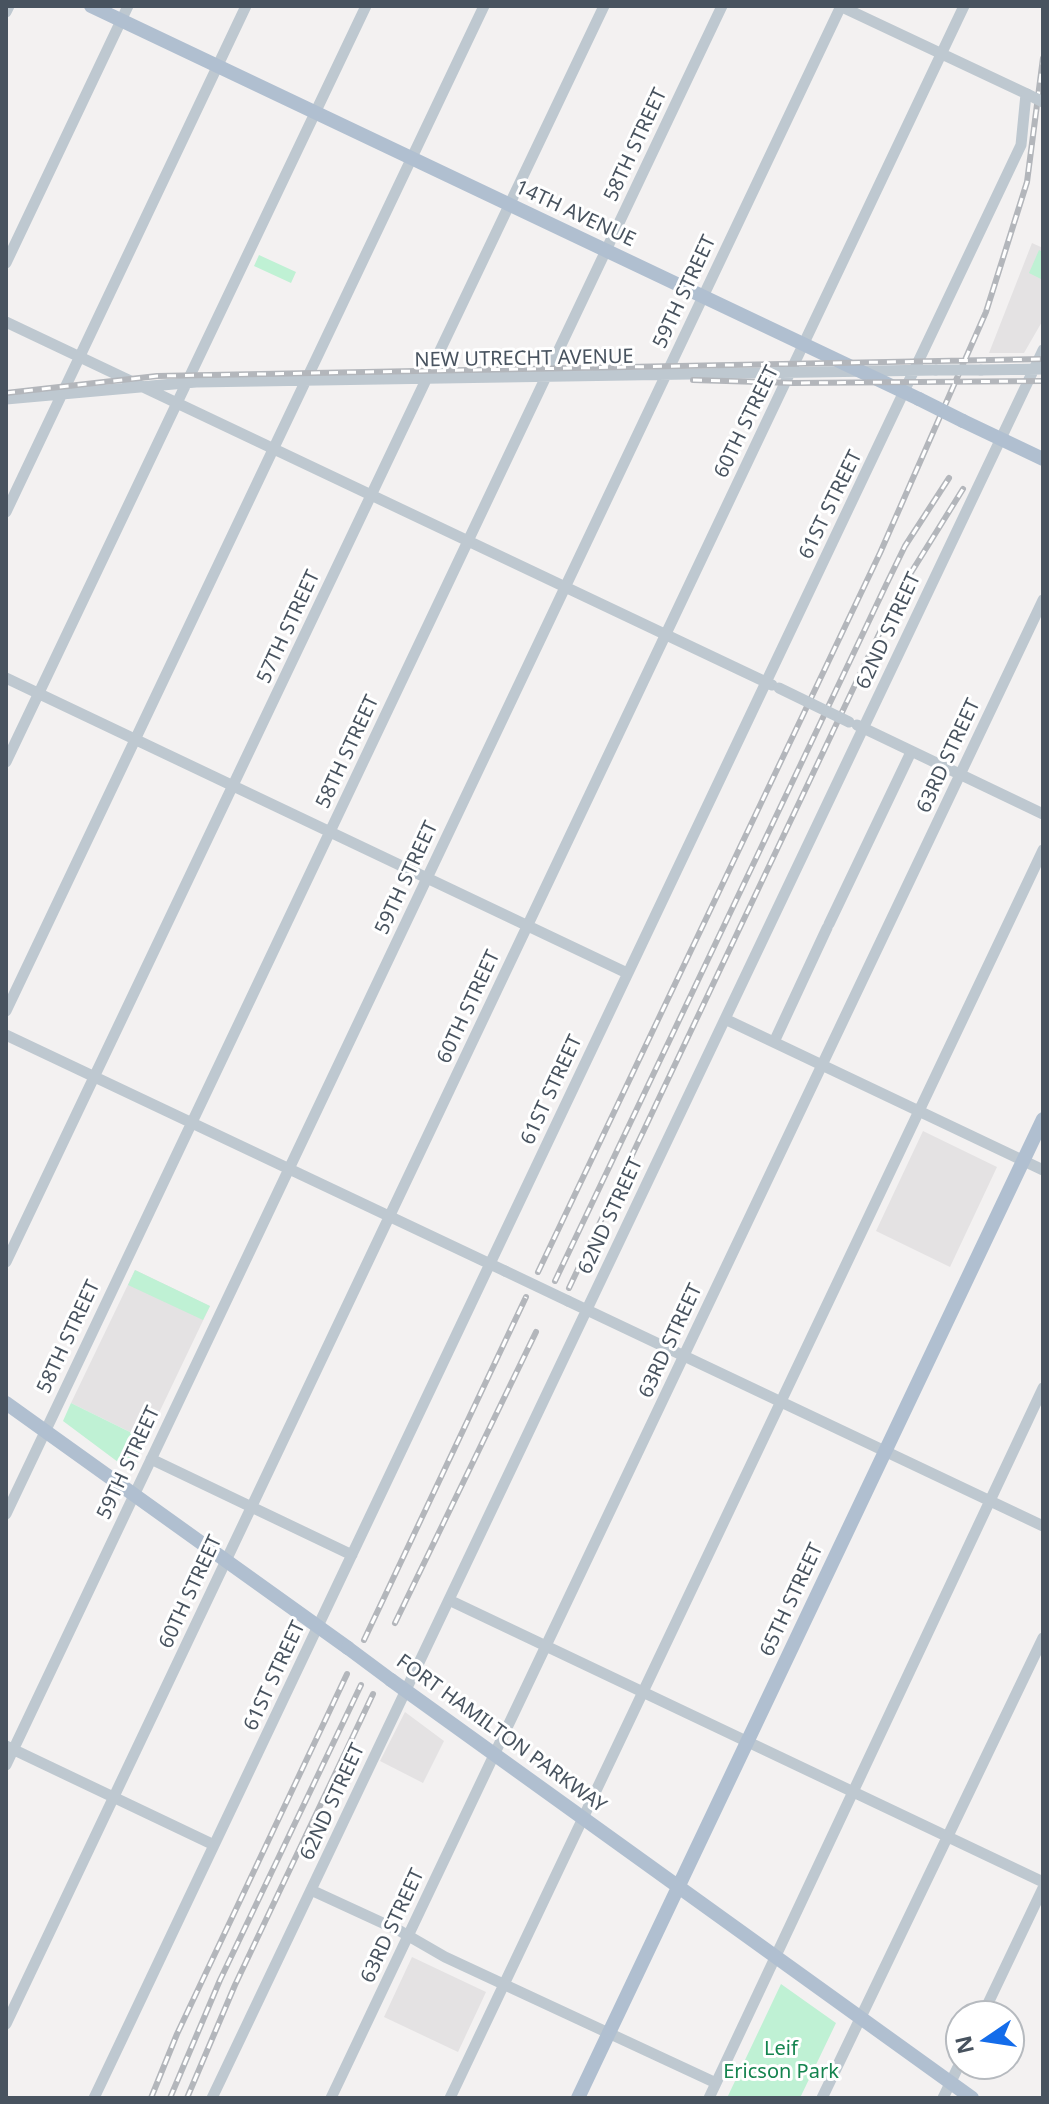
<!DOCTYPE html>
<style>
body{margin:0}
#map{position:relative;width:1049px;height:2104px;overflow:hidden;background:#f3f1f1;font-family:"Noto Sans",sans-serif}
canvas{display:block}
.frame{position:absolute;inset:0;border:8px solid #48535f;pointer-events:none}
.north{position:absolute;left:945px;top:2000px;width:80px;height:80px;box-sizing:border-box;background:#fff;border:2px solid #b6babf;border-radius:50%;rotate:257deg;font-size:22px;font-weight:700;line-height:32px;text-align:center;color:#48535f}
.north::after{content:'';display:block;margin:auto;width:28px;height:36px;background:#146cea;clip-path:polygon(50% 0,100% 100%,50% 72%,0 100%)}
</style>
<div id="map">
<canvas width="1049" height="2104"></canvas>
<div class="frame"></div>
<div class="north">N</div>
</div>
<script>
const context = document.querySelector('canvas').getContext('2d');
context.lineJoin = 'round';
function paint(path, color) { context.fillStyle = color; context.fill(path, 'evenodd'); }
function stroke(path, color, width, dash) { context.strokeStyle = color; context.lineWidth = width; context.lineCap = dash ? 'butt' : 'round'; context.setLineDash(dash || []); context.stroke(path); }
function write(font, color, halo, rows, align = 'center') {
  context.font = font + ' "Noto Sans",sans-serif'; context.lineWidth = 6; context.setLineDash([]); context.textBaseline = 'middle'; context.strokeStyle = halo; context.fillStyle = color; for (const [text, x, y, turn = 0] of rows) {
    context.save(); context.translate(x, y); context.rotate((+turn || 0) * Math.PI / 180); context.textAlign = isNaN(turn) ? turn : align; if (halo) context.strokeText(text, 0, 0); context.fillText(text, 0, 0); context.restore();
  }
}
paint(new Path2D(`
 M1032,243L1043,248V320L1024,353H989Z
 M923,1131L997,1167L950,1267L876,1231Z
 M135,1270L210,1306L146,1440L71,1403Z
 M405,1712L444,1741L423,1783L380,1761Z
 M412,1957L486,1992L458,2052L384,2017Z`), '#e4e2e3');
paint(new Path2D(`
 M1039,250L1043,252V280L1029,273Z
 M259,255L296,272L291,283L254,266Z
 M135,1270L210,1306L203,1320L128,1285Z
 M71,1403L146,1440L130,1471L63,1421Z
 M781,1984L836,2023L800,2098H727Z`), '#bff1d4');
stroke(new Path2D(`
 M840,6L1027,94
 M6,12L9,6
 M6,263L128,6
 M6,322L772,685
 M981,370L1043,369
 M6,399L196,382L936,370
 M6,512L246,6
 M6,678L627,973
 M857,725L1043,814
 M6,762L366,6
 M829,924L911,752
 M6,1011L484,6
 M725,1019L1043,1170
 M6,1035L505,1271
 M774,1042L827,928
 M6,1262L604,6
 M568,1301L1043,1526
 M151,1459L352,1555
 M6,1514L722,6
 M449,1600L1043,1882
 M6,1746L214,1845
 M6,1765L841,6
 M311,1890L400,1931L445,1957L716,2083
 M982,2016L1043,1888
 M6,2024L964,6
 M94,2098L1021,145L1026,94
 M212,2098L1043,350
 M331,2098L1043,600
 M450,2098L1043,850
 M709,2098L1043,1388
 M822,2098L1043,1638
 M943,2098L961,2061`), '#bec8d0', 11);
stroke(new Path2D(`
 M91,6L919,399
 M963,421L1043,459
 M6,1403L348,1648
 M391,1680L972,2098
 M578,2098L1043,1119`), '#b0bfd0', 14);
const rail = new Path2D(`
 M693,380L793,383L1043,381
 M6,393L157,376L1043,359
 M538,1272L880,553L986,312L1027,182L1043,58
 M555,1281L886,585L905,546L949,478
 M569,1288L899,592L963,489
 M395,1623L536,1332
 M364,1640L526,1297
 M151,2098L177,2034L347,1674
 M170,2098L220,1980L361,1685
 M187,2098L235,1985L373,1694`);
stroke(rail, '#b3b6bb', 6);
stroke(rail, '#fff', 3, [9]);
stroke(new Path2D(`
 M1027,94L1043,102
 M936,370H981
 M779,688L849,722
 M505,1271L568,1301`), '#bec8d0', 11);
stroke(new Path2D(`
 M919,399L963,421
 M348,1648L391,1680`), '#b0bfd0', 14);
write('20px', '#48535f', '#fff', [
 ["58TH STREET",636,145,-65],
 ["14TH AVENUE",575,214,25],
 ["59TH STREET",685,292,-65],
 ["NEW UTRECHT AVENUE",524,359,-1],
 ["60TH STREET",747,422,-64],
 ["61ST STREET",831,505,-64],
 ["57TH STREET",289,627,-65],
 ["62ND STREET",889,631,-65],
 ["58TH STREET",348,752,-65],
 ["63RD STREET",949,756,-65],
 ["59TH STREET",407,878,-65],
 ["60TH STREET",469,1007,-65],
 ["61ST STREET",552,1090,-65],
 ["62ND STREET",611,1216,-65],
 ["58TH STREET",69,1337,-65],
 ["63RD STREET",671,1341,-65],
 ["59TH STREET",129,1463,-65],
 ["60TH STREET",191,1592,-65],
 ["65TH STREET",792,1600,-65],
 ["61ST STREET",275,1676,-65],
 ["FORT HAMILTON PARKWAY",501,1734,36],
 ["62ND STREET",333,1802,-65],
 ["63RD STREET",393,1926,-65]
]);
write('20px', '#15844f', '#fff', [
 ["Leif",781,2049],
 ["Ericson Park",781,2072]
]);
</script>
